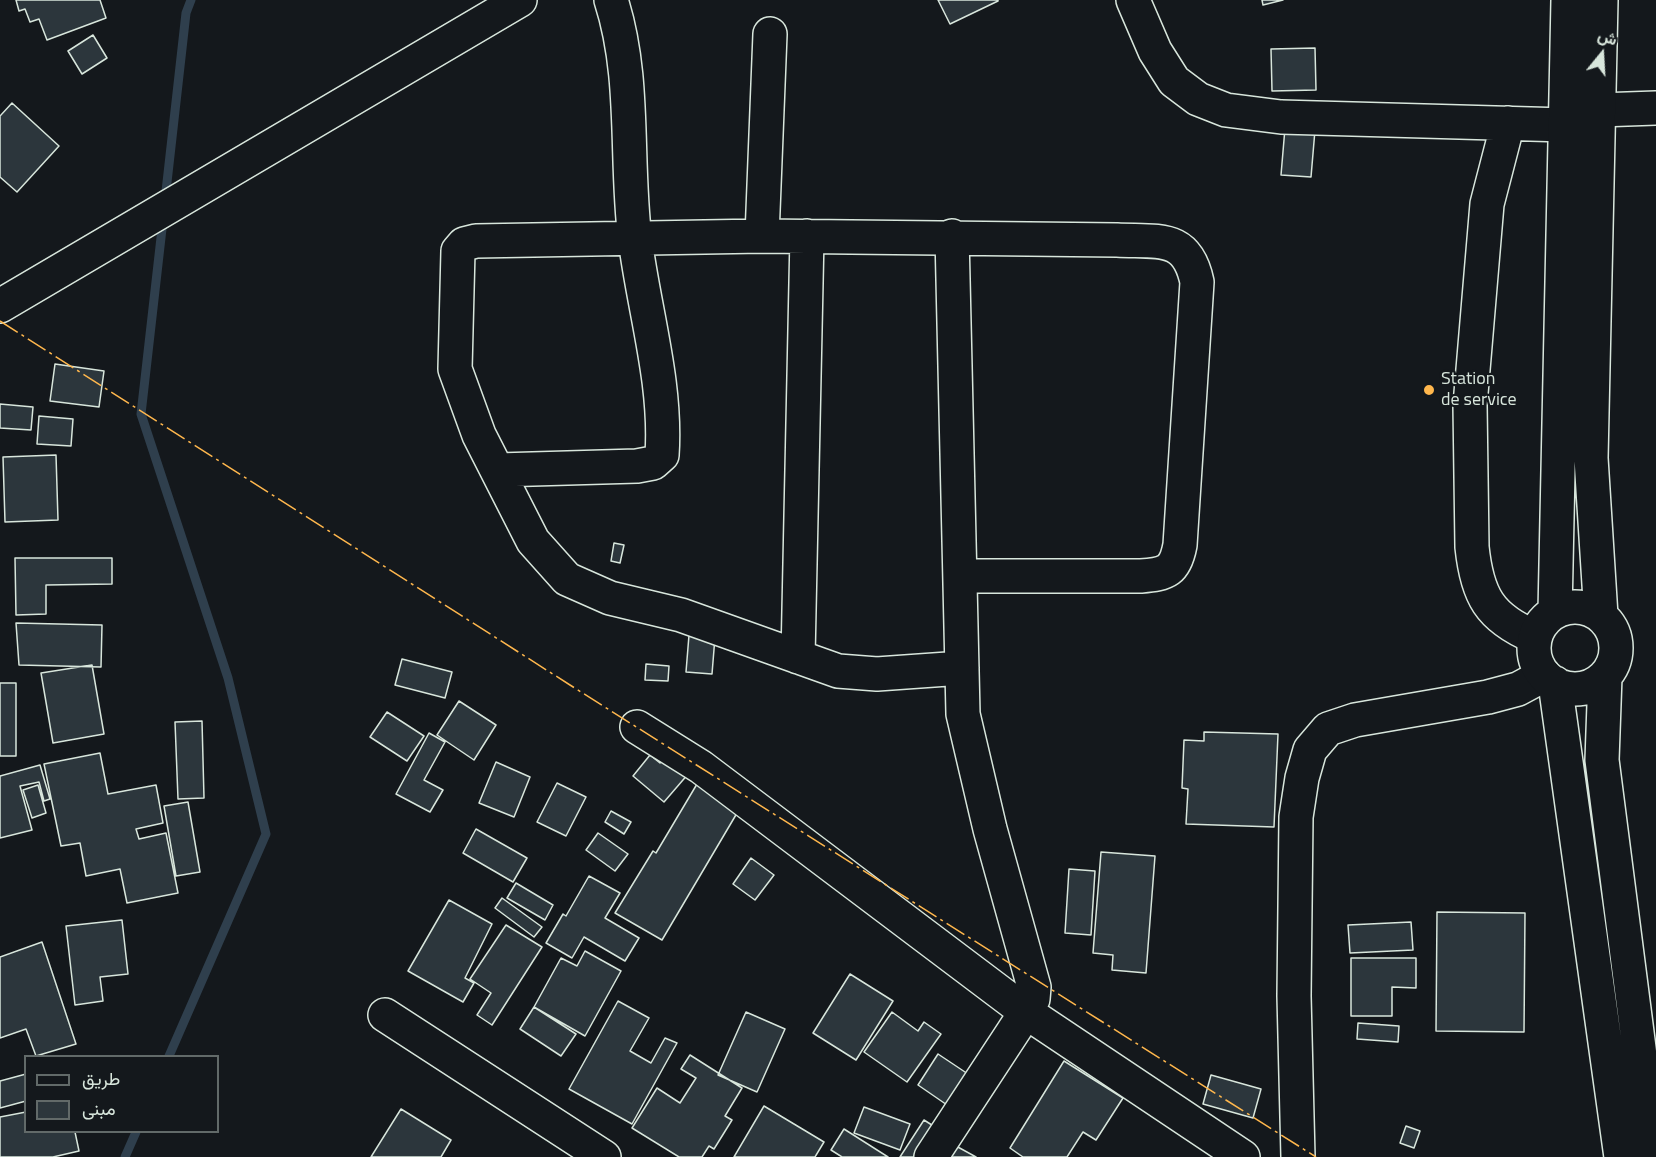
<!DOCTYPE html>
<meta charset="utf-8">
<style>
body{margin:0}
#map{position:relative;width:1656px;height:1157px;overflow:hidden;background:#14181c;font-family:"Titillium Web",Vazirmatn,sans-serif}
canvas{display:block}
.legend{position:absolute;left:24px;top:1055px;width:195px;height:78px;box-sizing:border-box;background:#14181c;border:2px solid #626a69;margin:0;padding:8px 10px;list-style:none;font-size:18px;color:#d8e6dc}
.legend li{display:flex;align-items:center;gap:12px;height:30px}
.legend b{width:30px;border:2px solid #626a69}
.north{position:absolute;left:1572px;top:24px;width:60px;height:60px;-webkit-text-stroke:4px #14181c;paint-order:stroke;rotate:18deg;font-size:16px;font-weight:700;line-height:24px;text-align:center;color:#d8e6dc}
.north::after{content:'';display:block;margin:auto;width:21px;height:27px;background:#d8e6dc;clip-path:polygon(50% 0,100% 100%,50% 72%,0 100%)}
</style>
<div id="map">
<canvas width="1656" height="1157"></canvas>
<ul class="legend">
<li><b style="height:8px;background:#14181c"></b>طريق</li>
<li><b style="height:16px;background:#2c363c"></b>مبنى</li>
</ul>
<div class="north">ش</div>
</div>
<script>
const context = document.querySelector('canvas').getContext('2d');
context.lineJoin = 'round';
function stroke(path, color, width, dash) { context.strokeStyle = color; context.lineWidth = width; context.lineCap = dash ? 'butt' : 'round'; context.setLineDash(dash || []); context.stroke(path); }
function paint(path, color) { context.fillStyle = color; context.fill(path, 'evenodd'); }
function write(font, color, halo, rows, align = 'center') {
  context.font = font + ' "Titillium Web",sans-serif'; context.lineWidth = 4.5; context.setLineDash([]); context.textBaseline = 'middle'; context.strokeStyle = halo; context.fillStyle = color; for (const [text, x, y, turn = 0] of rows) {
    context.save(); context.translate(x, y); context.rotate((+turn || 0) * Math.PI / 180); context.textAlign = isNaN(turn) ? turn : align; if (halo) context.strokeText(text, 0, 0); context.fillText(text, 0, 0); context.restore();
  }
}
stroke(new Path2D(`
 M165,200L186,13L191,0
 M163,220L141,414L228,678L266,834L169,1056
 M125,1157L136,1132`), '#2f3f4d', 9);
const building = new Path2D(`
 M16,0H100L106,18L47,40L39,19L30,22L25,9L19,11Z
 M938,0H998V1L950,24Z
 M1262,0H1283L1263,5Z
 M93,35L107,58L82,74L68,51Z
 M1315,48L1316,90L1272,91L1271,49Z
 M12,103L59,146L17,192L0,177V116Z
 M1285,128L1315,130L1311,177L1281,175Z
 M55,364L104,371L99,407L50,401Z
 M0,404L33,407L31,430L0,428Z
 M39,416L73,419L71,446L37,444Z
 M56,455L58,520L5,522L3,457Z
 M614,543L624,545L620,563L611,561Z
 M15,558H112V584L46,585V614L16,615Z
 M16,623L102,625L101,667L19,665Z
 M689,635L715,637L712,674L686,672Z
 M402,659L452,672L445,698L395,685Z
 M646,664L669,666L668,681L645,680Z
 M92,665L104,734L53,743L41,673Z
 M0,683H16V756H0Z
 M459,701L496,725L474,760L437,735Z
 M387,712L424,736L407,761L370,737Z
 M202,721L204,798L178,799L175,722Z
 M1204,732L1278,734L1274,827L1186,824L1188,789L1182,788L1184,740L1204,741Z
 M429,733L445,742L424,780L443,790L430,812L396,794Z
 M100,753L108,794L156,785L163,823L136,829L139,839L166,833L178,893L127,903L120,869L86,876L80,843L61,846L44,764Z
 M667,754L689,773L664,802L633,776L650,755L660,763Z
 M496,762L530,777L514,817L479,803Z
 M40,765L50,799L44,801L39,782L20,786L32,830L0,838V776Z
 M557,783L586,797L566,836L537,822Z
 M697,784L740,808L662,940L615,913L653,851L656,853Z
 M38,785L46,813L32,818L23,790Z
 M188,802L200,872L176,876L164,806Z
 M611,811L631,822L624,834L605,822Z
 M476,829L527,858L513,882L463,853Z
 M598,833L628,854L615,871L586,850Z
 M1101,852L1155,856L1146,973L1112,970L1113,955L1093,953Z
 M751,858L774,875L755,900L733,884Z
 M1069,869L1095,871L1091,935L1065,933Z
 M589,876L620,893L605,918L639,938L625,961L584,937L572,958L546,943L563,914L566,916Z
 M516,883L553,905L545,920L507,898Z
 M502,898L542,927L534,937L495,908Z
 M449,900L492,924L465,978L474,983L463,1002L408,971Z
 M1437,912L1525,913L1524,1032L1436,1031Z
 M122,920L128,974L100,977L103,1001L75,1005L66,926Z
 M1411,922L1413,950L1350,953L1348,925Z
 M506,925L542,947L492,1025L477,1015L491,993L470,979Z
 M42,942L76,1044L36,1056L26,1029L0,1038V957Z
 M585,951L621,971L585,1036L534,1007L561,958L577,966Z
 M1351,958H1416V988L1392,987V1016H1351Z
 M850,974L893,1001L856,1060L813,1033Z
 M618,1001L649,1018L630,1051L651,1063L665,1038L677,1043L632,1124L569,1089Z
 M534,1007L576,1034L561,1056L520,1029Z
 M746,1012L785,1029L757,1092L718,1075Z
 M892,1012L918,1031L924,1022L941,1034L907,1082L864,1052Z
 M1358,1023L1399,1026L1398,1042L1357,1039Z
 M938,1054L971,1076L950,1107L918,1085Z
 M690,1055L742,1088L725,1116L732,1120L714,1149L709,1146L702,1157H679L632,1128L657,1088L680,1103L696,1078L681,1069Z
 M1064,1061L1123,1098L1096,1140L1083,1132L1067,1157H1023L1010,1148Z
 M26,1074V1101L0,1108V1081Z
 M1211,1075L1261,1089L1253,1118L1203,1104Z
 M764,1106L824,1142L815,1157H734Z
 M864,1107L910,1124L900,1150L854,1133Z
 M401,1109L451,1140L441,1157H371Z
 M26,1112V1132H75L79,1151L53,1157H0V1117Z
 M924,1120L935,1127L917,1157H900Z
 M1406,1126L1420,1131L1414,1148L1400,1143Z
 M844,1129L888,1157H842L831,1150Z
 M956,1146L976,1157H950Z`);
paint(building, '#2c363c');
stroke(building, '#d8e6dc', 1.5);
const minor = new Path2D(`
 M1133,0L1155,51L1174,81L1198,99L1226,110L1281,117L1566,125
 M1599,110L1656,108
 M1508,123L1487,204L1470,405L1472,547C1477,595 1489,618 1535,637
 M762,236L770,34
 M498,470L637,466L653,463L662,455C667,383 644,310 635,239C625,159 636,77 611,0
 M960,576H1141C1167,574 1175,571 1180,545L1197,282C1187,234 1159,242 1117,240L762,236L476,241L464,244L458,251L455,369L479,435L533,541L567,579L610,598L681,615L838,671L877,674L962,668
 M798,657L807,236
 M637,727L701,767L1026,1012L1243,1157
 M385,1015L604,1157
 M931,1157L1026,1012L1033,999L1034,987L990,829L963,714L952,236
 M1298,1157L1294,996L1296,817L1302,778L1310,750L1328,729L1355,720L1488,697L1518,689L1544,675`);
const major = new Path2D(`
 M0,306L520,0
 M1534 648a41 41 0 1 1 82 0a41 41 0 1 1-82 0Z
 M1555,612L1568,0
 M1601,616L1591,458L1601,0
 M1605,676L1602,760L1653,1157
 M1555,683L1621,1157`);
stroke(minor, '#d8e6dc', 36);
stroke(major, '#d8e6dc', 36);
stroke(minor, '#14181c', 33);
stroke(major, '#14181c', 33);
stroke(new Path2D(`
 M0,321L570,685L1316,1157`), '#ffb74d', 1.5, [21, 4.5, 3, 4.5]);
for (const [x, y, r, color] of [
 [1429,390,6,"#ffb74d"]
]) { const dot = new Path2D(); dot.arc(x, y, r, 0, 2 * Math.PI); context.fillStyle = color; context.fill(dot); stroke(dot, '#14181c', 2); }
write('18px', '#d8e6dc', '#14181c', [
 ["Station",1441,380],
 ["de service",1441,401]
], 'left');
</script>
